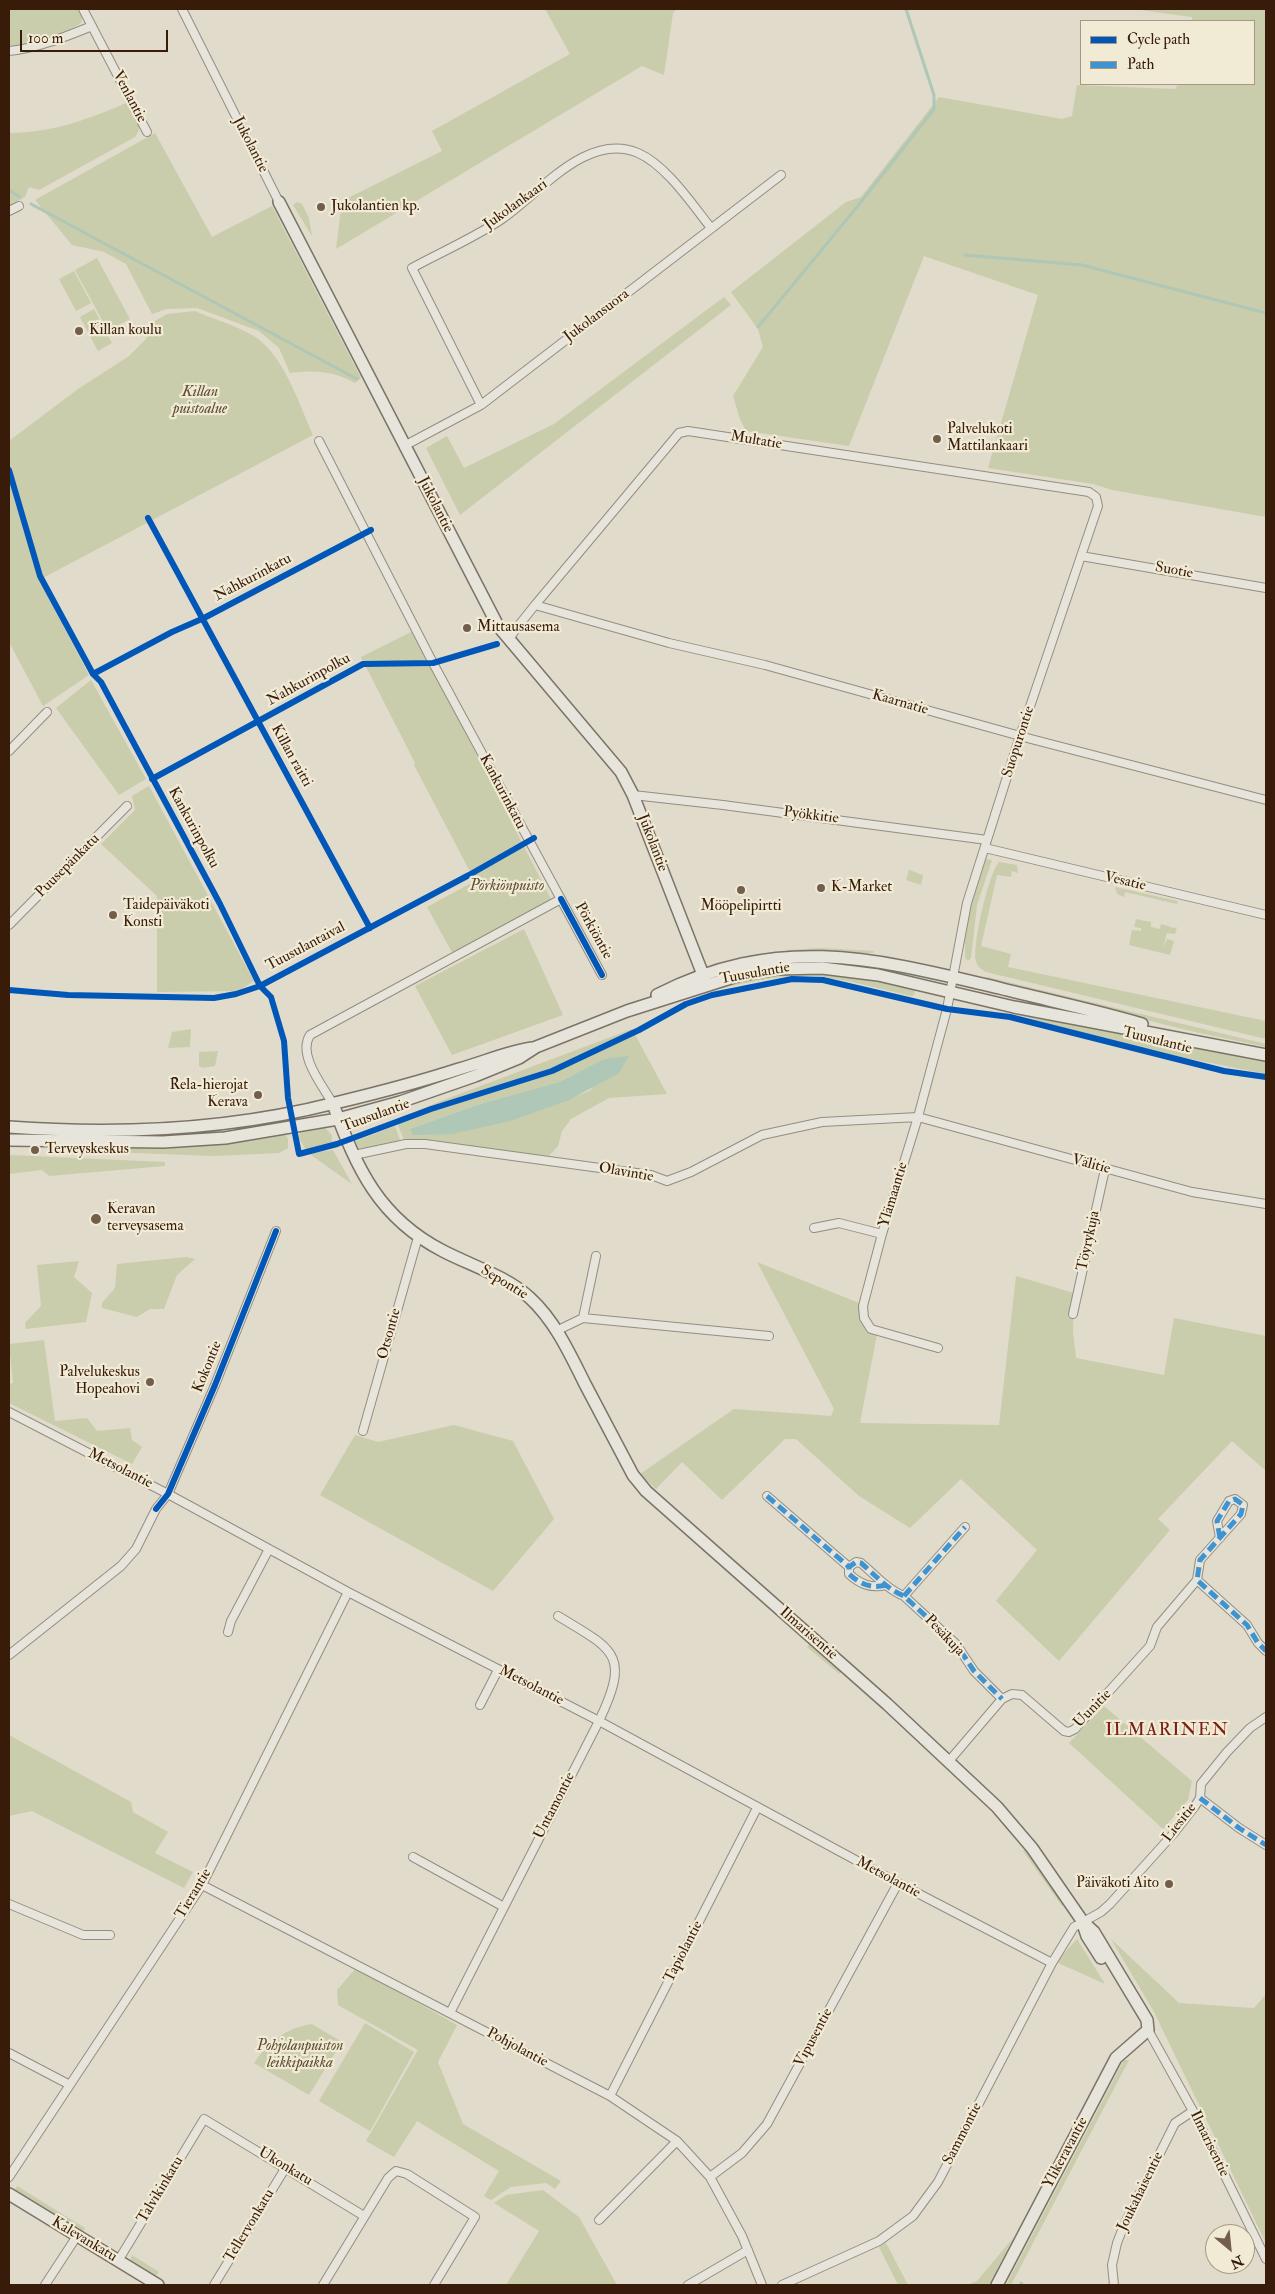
<!DOCTYPE html>
<meta charset="utf-8">
<style>
body{margin:0}
#map{position:relative;width:1275px;height:2294px;overflow:hidden;background:#e0dbca;font-family:"IM FELL Double Pica",serif}
canvas{display:block}
.frame{position:absolute;inset:0;border:10px solid #381b08;pointer-events:none}
.legend{position:absolute;left:1080px;top:20px;width:175px;height:65px;box-sizing:border-box;background:#f1ebd6;border:1px solid #a79884;margin:0;padding:6px 9px;list-style:none;font-size:15px;color:#381b08}
.legend li{display:flex;align-items:center;gap:10px;height:25px}
.legend b{width:25px;border:1px solid #a79884}
.north{position:absolute;left:1205px;top:2224px;width:50px;height:50px;box-sizing:border-box;background:#f1ebd6;border:1px solid #a79884;border-radius:50%;rotate:152deg;font-size:14px;font-weight:700;line-height:20px;text-align:center;color:#381b08}
.north::after{content:'';display:block;margin:auto;width:18px;height:22px;background:#735e4c;clip-path:polygon(50% 0,100% 100%,50% 72%,0 100%)}
.scale{position:absolute;left:20px;top:30px;width:148px;height:22px;box-sizing:border-box;border:2px solid #381b08;border-top:0;padding-left:6px;font-size:15px;line-height:18px;white-space:nowrap;color:#381b08;-webkit-text-stroke:4px #f1ebd6;paint-order:stroke}
</style>
<div id="map">
<canvas width="1275" height="2294"></canvas>
<div class="frame"></div>
<ul class="legend">
<li><b style="height:6px;background:#0057b8"></b>Cycle path</li>
<li><b style="height:6px;background:#3e94d1"></b>Path</li>
</ul>
<div class="north">N</div>
<div class="scale">100 m</div>
</div>
<script>
const context = document.querySelector('canvas').getContext('2d');
context.lineJoin = 'round';
function paint(path, color) { context.fillStyle = color; context.fill(path, 'evenodd'); }
function stroke(path, color, width, dash) { context.strokeStyle = color; context.lineWidth = width; context.lineCap = dash ? 'butt' : 'round'; context.setLineDash(dash || []); context.stroke(path); }
function write(font, color, halo, rows, align = 'center') {
  context.font = font + ' "IM FELL Double Pica",serif'; context.lineWidth = 4.5; context.setLineDash([]); context.textBaseline = 'middle'; context.strokeStyle = halo; context.fillStyle = color; for (const [text, x, y, turn = 0] of rows) {
    context.save(); context.translate(x, y); context.rotate((+turn || 0) * Math.PI / 180); context.textAlign = isNaN(turn) ? turn : align; if (halo) context.strokeText(text, 0, 0); context.fillText(text, 0, 0); context.restore();
  }
}
paint(new Path2D(`
 M9,9H79L83,17L81,23C59,37 35,45 9,46Z
 M545,9H677L673,13L664,75L642,66L336,249L342,201L442,151L432,131L570,54Z
 M1133,9H1266V517L1112,490L1093,484L988,468L1038,295L924,256L849,446L746,431L740,419L733,396L763,347L758,329L731,292L846,202L861,197L939,97L1062,119L1072,116L1077,85L1175,89L1178,84H1254V21H1192V17Z
 M128,102C135,114 145,124 135,137L39,190L29,187L25,197L9,206V133C51,133 90,119 128,102Z
 M155,133L212,237L272,206L361,378L355,383C333,371 315,370 290,373L279,348L259,331L197,308L167,309L152,314L126,264L104,252L72,245L35,200Z
 M297,202L302,204L309,218L312,236L293,205Z
 M97,258L130,319L108,331L75,270Z
 M74,271L91,303L76,311L59,279Z
 M724,297L731,305L460,515L426,448L447,436L464,468L554,424Z
 M94,309L112,343L98,351L80,317Z
 M195,311C213,319 235,325 252,335C283,352 299,404 313,435L39,580L89,675L43,706L9,642V441L78,389L129,356L146,339L155,321L167,314Z
 M413,631L552,901L453,954L427,907L475,881L414,765L415,763L361,657Z
 M91,680L146,779L119,795L56,708Z
 M149,786L254,981L238,991L157,992V896L101,844L135,810L132,796Z
 M986,859L992,860L977,905L971,958L968,961L965,958V926Z
 M999,862L1017,865L1018,873L1012,871L1011,877L997,875L981,946L1011,954L1008,967L1266,1021V1039L986,972C981,969 977,967 976,961C972,946 989,872 999,862Z
 M909,870L923,875L921,885L906,880Z
 M1115,887L1178,901L1177,904L1125,892L1124,897L1117,894Z
 M1136,919L1151,922V927L1160,929L1161,924L1174,928L1177,927L1175,934L1167,933L1163,948L1167,939L1174,941L1170,955L1129,945L1132,930L1141,931V928L1134,927Z
 M524,929L563,1015L452,1055L415,986Z
 M821,948L874,951L873,953L789,952L786,950Z
 M813,973L843,974L916,987L914,995L911,996C879,989 847,979 814,976C781,974 747,982 715,990L717,987C749,978 780,975 813,973Z
 M987,977L1266,1044V1047L1195,1032L984,980Z
 M1023,1016L1151,1037L1266,1062V1074L1156,1052L1061,1028Z
 M191,1029L190,1047L168,1048L172,1032Z
 M632,1029L667,1094L609,1098L571,1119L562,1131L558,1146L549,1156L425,1144H406L396,1121L438,1102ZM604,1059L591,1090C534,1116 471,1119 410,1129L480,1104L559,1082Z
 M218,1051L215,1066L202,1068L199,1066V1052Z
 M395,1126L400,1140C386,1146 374,1153 359,1148L356,1141Z
 M317,1127L325,1128L332,1135V1142L306,1150L299,1138L300,1129Z
 M285,1134L288,1139V1148L279,1153L214,1156L53,1150L51,1147L54,1146L220,1143Z
 M333,1150L352,1184L311,1155L312,1153Z
 M9,1155L165,1162V1166L49,1176L42,1170L9,1174Z
 M186,1257L195,1259L177,1275L164,1309H150L137,1317L102,1308V1303L115,1288L117,1264Z
 M79,1261L74,1277L92,1293L86,1322L26,1329L25,1323L41,1306L37,1265Z
 M757,1262L859,1303V1318L868,1332L877,1334L860,1423L999,1425L1016,1276L1074,1293L1073,1332L1076,1358L1164,1375L1174,1318L1266,1336V1471L1232,1441L1158,1519L1170,1530L1059,1661L996,1601L1037,1550L961,1479L910,1528L859,1496L796,1439H785L722,1500L682,1462L656,1489L640,1474L734,1409L831,1416L834,1409Z
 M44,1340L55,1421L87,1418L97,1431L130,1428L132,1440L142,1447L132,1464L9,1403V1384L13,1383L9,1344Z
 M454,1425L513,1441L554,1519L493,1591L320,1495L355,1435L378,1442Z
 M810,1643L842,1671L839,1674L807,1647Z
 M1104,1706L1192,1781L1188,1800L1163,1829L1069,1743Z
 M9,1735L131,1802L133,1812L168,1832L155,1853L193,1872L184,1888L32,1811L9,1816Z
 M1027,1849L1064,1905L1062,1906L1023,1851Z
 M1077,1939L1105,1984L1056,1962Z
 M1111,1939L1179,2003L1254,2008L1266,1994V2243L1154,2012Z
 M356,1968L457,2025L438,2062L463,2124L561,2181L555,2189L546,2183L511,2187L491,2200L484,2196L499,2171L417,2121L394,2157L366,2141L418,2050L338,2005L337,1990Z
 M365,2023L414,2052L370,2131L319,2101Z
 M312,2024L342,2042L309,2095L254,2063C269,2041 286,2028 312,2024Z
 M1124,2060H1129L1011,2285H1006Z
 M17,2186L85,2228L83,2232L15,2190Z
 M543,2190L579,2217L617,2285H506L539,2231L494,2203L506,2195Z
 M1013,2238L989,2285H967L977,2281Z
 M886,2243L908,2285H898L879,2247Z
 M132,2255L159,2272L156,2276L130,2261Z`), '#c9cdab');
paint(new Path2D(`
 M629,1056L619,1073L569,1100L510,1121L452,1134L413,1135L410,1129L480,1104L559,1082L604,1059Z`), '#aec7b6');
stroke(new Path2D(`
 M9,190L20,197
 M31,204L357,379
 M965,255L1082,265L1266,313
 M758,327L857,207L934,109V95L906,9
 M1021,2283L1022,2285`), '#aec7b6', 3);
const street = new Path2D(`
 M83,9L147,132
 M182,9L279,202
 M9,51C38,48 65,37 92,26
 M9,211L19,206
 M481,405L412,268C441,252 474,238 502,219C539,194 587,131 638,153C666,165 692,204 711,228
 M319,441L433,663L602,975
 M404,446L481,405L781,175
 M1081,556L1266,588
 M535,605L669,643L765,665L1031,739L1266,800
 M509,640L515,630L535,605L679,433L688,431L1089,492L1096,497L1098,506L1020,736L967,903L947,1009L918,1117L882,1234L863,1306L864,1318L871,1329L938,1348
 M9,751L47,712
 M633,795L723,805L987,840
 M985,848L1266,915
 M9,925L127,806
 M333,1104C323,1086 297,1055 310,1035L561,899
 M354,1155L406,1144H425L651,1175L667,1181L691,1172L762,1135L822,1122L918,1117L1192,1192L1266,1204
 M814,1228L839,1223L882,1234
 M1073,1314L1105,1169
 M583,1318L596,1256
 M556,1331L583,1318L769,1336
 M9,1412L168,1494L348,1592L599,1721L898,1883L1052,1963
 M363,1431L418,1237
 M767,1496L849,1567
 M1197,1580L1200,1560L1241,1514L1243,1505L1235,1499L1229,1501L1217,1521L1220,1538
 M1197,1580L1247,1625L1258,1643L1266,1651
 M886,1585C871,1589 860,1584 849,1574V1567L856,1562L861,1563C874,1574 888,1590 904,1596L956,1644L974,1671L1002,1699
 M904,1596L965,1527
 M228,1632L231,1621L269,1549
 M9,1655L121,1566L136,1549L156,1509L168,1494L215,1385L276,1231
 M480,1705L498,1670
 M949,1761L1002,1699L1012,1694L1022,1695L1064,1731L1069,1732L1075,1729L1150,1646L1157,1627L1197,1580
 M1200,1798L1239,1828L1266,1845
 M413,1857L504,1907
 M202,1885L610,2096L677,2141L710,2177L742,2236L762,2285
 M9,1904L83,1935H110
 M450,2013L599,1721C631,1654 614,1650 558,1616
 M1148,2030L1193,2111L1266,2259
 M9,2053L70,2085
 M610,2096L757,1808
 M9,2177L202,1885L348,1592
 M710,2177L742,2153L767,2124L898,1883
 M599,2220L677,2141
 M118,2261L204,2119L364,2216
 M45,2285L77,2236
 M214,2285L286,2167
 M323,2285L388,2178L396,2171L407,2174L475,2217L434,2285
 M688,2285L748,2250
 M782,2285L879,2241L913,2216L938,2182L1052,1963L1074,1927L1101,1912L1110,1904L1174,1833L1195,1806L1200,1798L1201,1784L1227,1752L1250,1728L1266,1717
 M1114,2285L1112,2265L1117,2243L1124,2225L1175,2123L1193,2111`);
const secondary = new Path2D(`
 M279,202L498,626L621,772L633,795L707,985
 M657,995C779,933 874,958 999,988C1046,1000 1095,1010 1142,1024
 M333,1104C357,1169 379,1218 443,1251C472,1266 506,1276 530,1298C555,1321 570,1354 585,1384C601,1414 617,1445 633,1475L646,1491L887,1704L997,1807L1032,1848L1083,1922L1094,1932L1147,2020L1148,2030
 M9,1127C118,1135 229,1130 335,1103C377,1093 419,1082 459,1069C484,1062 507,1052 532,1048
 M9,1140L163,1142L225,1138L338,1119L400,1102L475,1076L519,1058L536,1047L627,1011L740,975L776,969L822,968L878,975L1014,1007L1266,1055
 M1083,1924L1087,1936L1101,1958
 M9,2194L158,2285
 M997,2285L1116,2058L1148,2030`);
stroke(street, '#948d81', 10);
stroke(secondary, '#7b7368', 14);
stroke(street, '#e7e4dc', 8);
stroke(secondary, '#e7e4dc', 11);
stroke(new Path2D(`
 M767,1496L849,1567
 M1220,1538L1217,1521L1229,1501L1235,1499L1243,1505L1241,1514L1200,1560L1197,1580L1247,1625L1258,1643L1266,1651
 M886,1585C871,1589 860,1584 849,1574V1567L856,1562L861,1563C874,1574 888,1590 904,1596L956,1644L974,1671L1002,1699
 M904,1596L965,1527
 M1200,1798L1239,1828L1266,1845`), '#3e94d1', 5, [10, 5]);
stroke(new Path2D(`
 M9,470L40,576L93,674L101,682L220,904L260,986L271,997L284,1041L288,1098L299,1154L337,1144L431,1109L552,1071L639,1030L686,1004L712,995L792,979L823,980L947,1009L1010,1017L1224,1071L1266,1077
 M148,518L370,928
 M93,674L172,632L204,618L371,530
 M152,779L363,664L433,663L497,644
 M561,899L602,975
 M9,990L68,995L214,998L236,994L260,986L469,875L534,838
 M156,1509L168,1494L215,1385L276,1231`), '#0057b8', 6);
for (const [x, y, r, color] of [
 [321,207,5,"#735e4c"],
 [79,331,5,"#735e4c"],
 [937,439,5,"#735e4c"],
 [467,628,5,"#735e4c"],
 [821,888,5,"#735e4c"],
 [741,890,5,"#735e4c"],
 [113,915,5,"#735e4c"],
 [258,1095,5,"#735e4c"],
 [35,1150,5,"#735e4c"],
 [96,1219,6,"#735e4c"],
 [150,1382,5,"#735e4c"],
 [1169,1884,5,"#735e4c"]
]) { const dot = new Path2D(); dot.arc(x, y, r, 0, 2 * Math.PI); context.fillStyle = color; context.fill(dot); stroke(dot, '#f1ebd6', 2); }
write('15px', '#381b08', '#f1ebd6', [
 ["Venlantie",129,97,62],
 ["Jukolantie",250,145,63],
 ["Jukolankaari",516,205,-36],
 ["Jukolansuora",597,316,-37],
 ["Multatie",756,441,9],
 ["Jukolantie",435,505,63],
 ["Suotie",1174,571,10],
 ["Nahkurinkatu",253,578,-28],
 ["Nahkurinpolku",309,680,-29],
 ["Kaarnatie",900,703,16],
 ["Suopurontie",1019,742,-72],
 ["Killan raitti",291,756,61],
 ["Kankurinkatu",502,792,62],
 ["Pyökkitie",811,816,7],
 ["Kankurinpolku",193,828,61],
 ["Jukolantie",652,843,69],
 ["Puusepänkatu",68,866,-45],
 ["Vesatie",1125,882,13],
 ["Pörkiöntie",593,931,61],
 ["Tuusulantaival",306,947,-28],
 ["Tuusulantie",755,974,-10],
 ["Tuusulantie",1157,1041,14],
 ["Tuusulantie",376,1116,-20],
 ["Välitie",1091,1165,15],
 ["Olavintie",626,1173,10],
 ["Ylämaantie",894,1195,-73],
 ["Töyrykuja",1089,1241,-78],
 ["Sepontie",504,1283,31],
 ["Otsontie",390,1334,-75],
 ["Kokontie",208,1367,-68],
 ["Metsolantie",120,1469,27],
 ["Ilmarisentie",808,1634,41],
 ["Pesäkuja",944,1636,46],
 ["Metsolantie",531,1686,27],
 ["Uunitie",1093,1709,-46],
 ["Untamontie",555,1806,-63],
 ["Liesitie",1180,1823,-52],
 ["Metsolantie",888,1878,28],
 ["Tierantie",194,1894,-59],
 ["Tapiolantie",684,1952,-63],
 ["Vipusentie",814,2038,-62],
 ["Pohjolantie",517,2048,28],
 ["Sammontie",963,2134,-63],
 ["Ilmarisentie",1209,2144,64],
 ["Ylikeravantie",1066,2153,-62],
 ["Ukonkatu",285,2167,31],
 ["Talvikinkatu",161,2190,-59],
 ["Joukahaisentie",1141,2192,-64],
 ["Tellervonkatu",250,2226,-59],
 ["Kalevankatu",84,2240,31]
]);
write('15px', '#381b08', '#f1ebd6', [
 ["Jukolantien kp.",331,207],
 ["Killan koulu",89,331],
 ["Palvelukoti",947,430],
 ["Mattilankaari",947,447],
 ["Mittausasema",477,628],
 ["K-Market",831,888],
 ["Taidepäiväkoti",123,906],
 ["Konsti",123,923],
 ["Mööpelipirtti",741,907,"center"],
 ["Rela-hierojat",248,1086,"right"],
 ["Kerava",248,1103,"right"],
 ["Terveyskeskus",45,1150],
 ["Keravan",107,1210],
 ["terveysasema",107,1227],
 ["Palvelukeskus",140,1373,"right"],
 ["Hopeahovi",140,1390,"right"],
 ["Päiväkoti Aito",1159,1884,"right"]
], 'left');
write('italic 15px', '#5e4d31', '#f1ebd6', [
 ["Killan",200,393],
 ["puistoalue",200,410],
 ["Pörkiönpuisto",507,887],
 ["Pohjolanpuiston",300,2047],
 ["leikkipaikka",300,2064]
]);
context.letterSpacing = '1px';
write('18px', '#7a1f14', '#f1ebd6', [
 ["ILMARINEN",1167,1731]
]);
context.letterSpacing = '0px';
</script>
